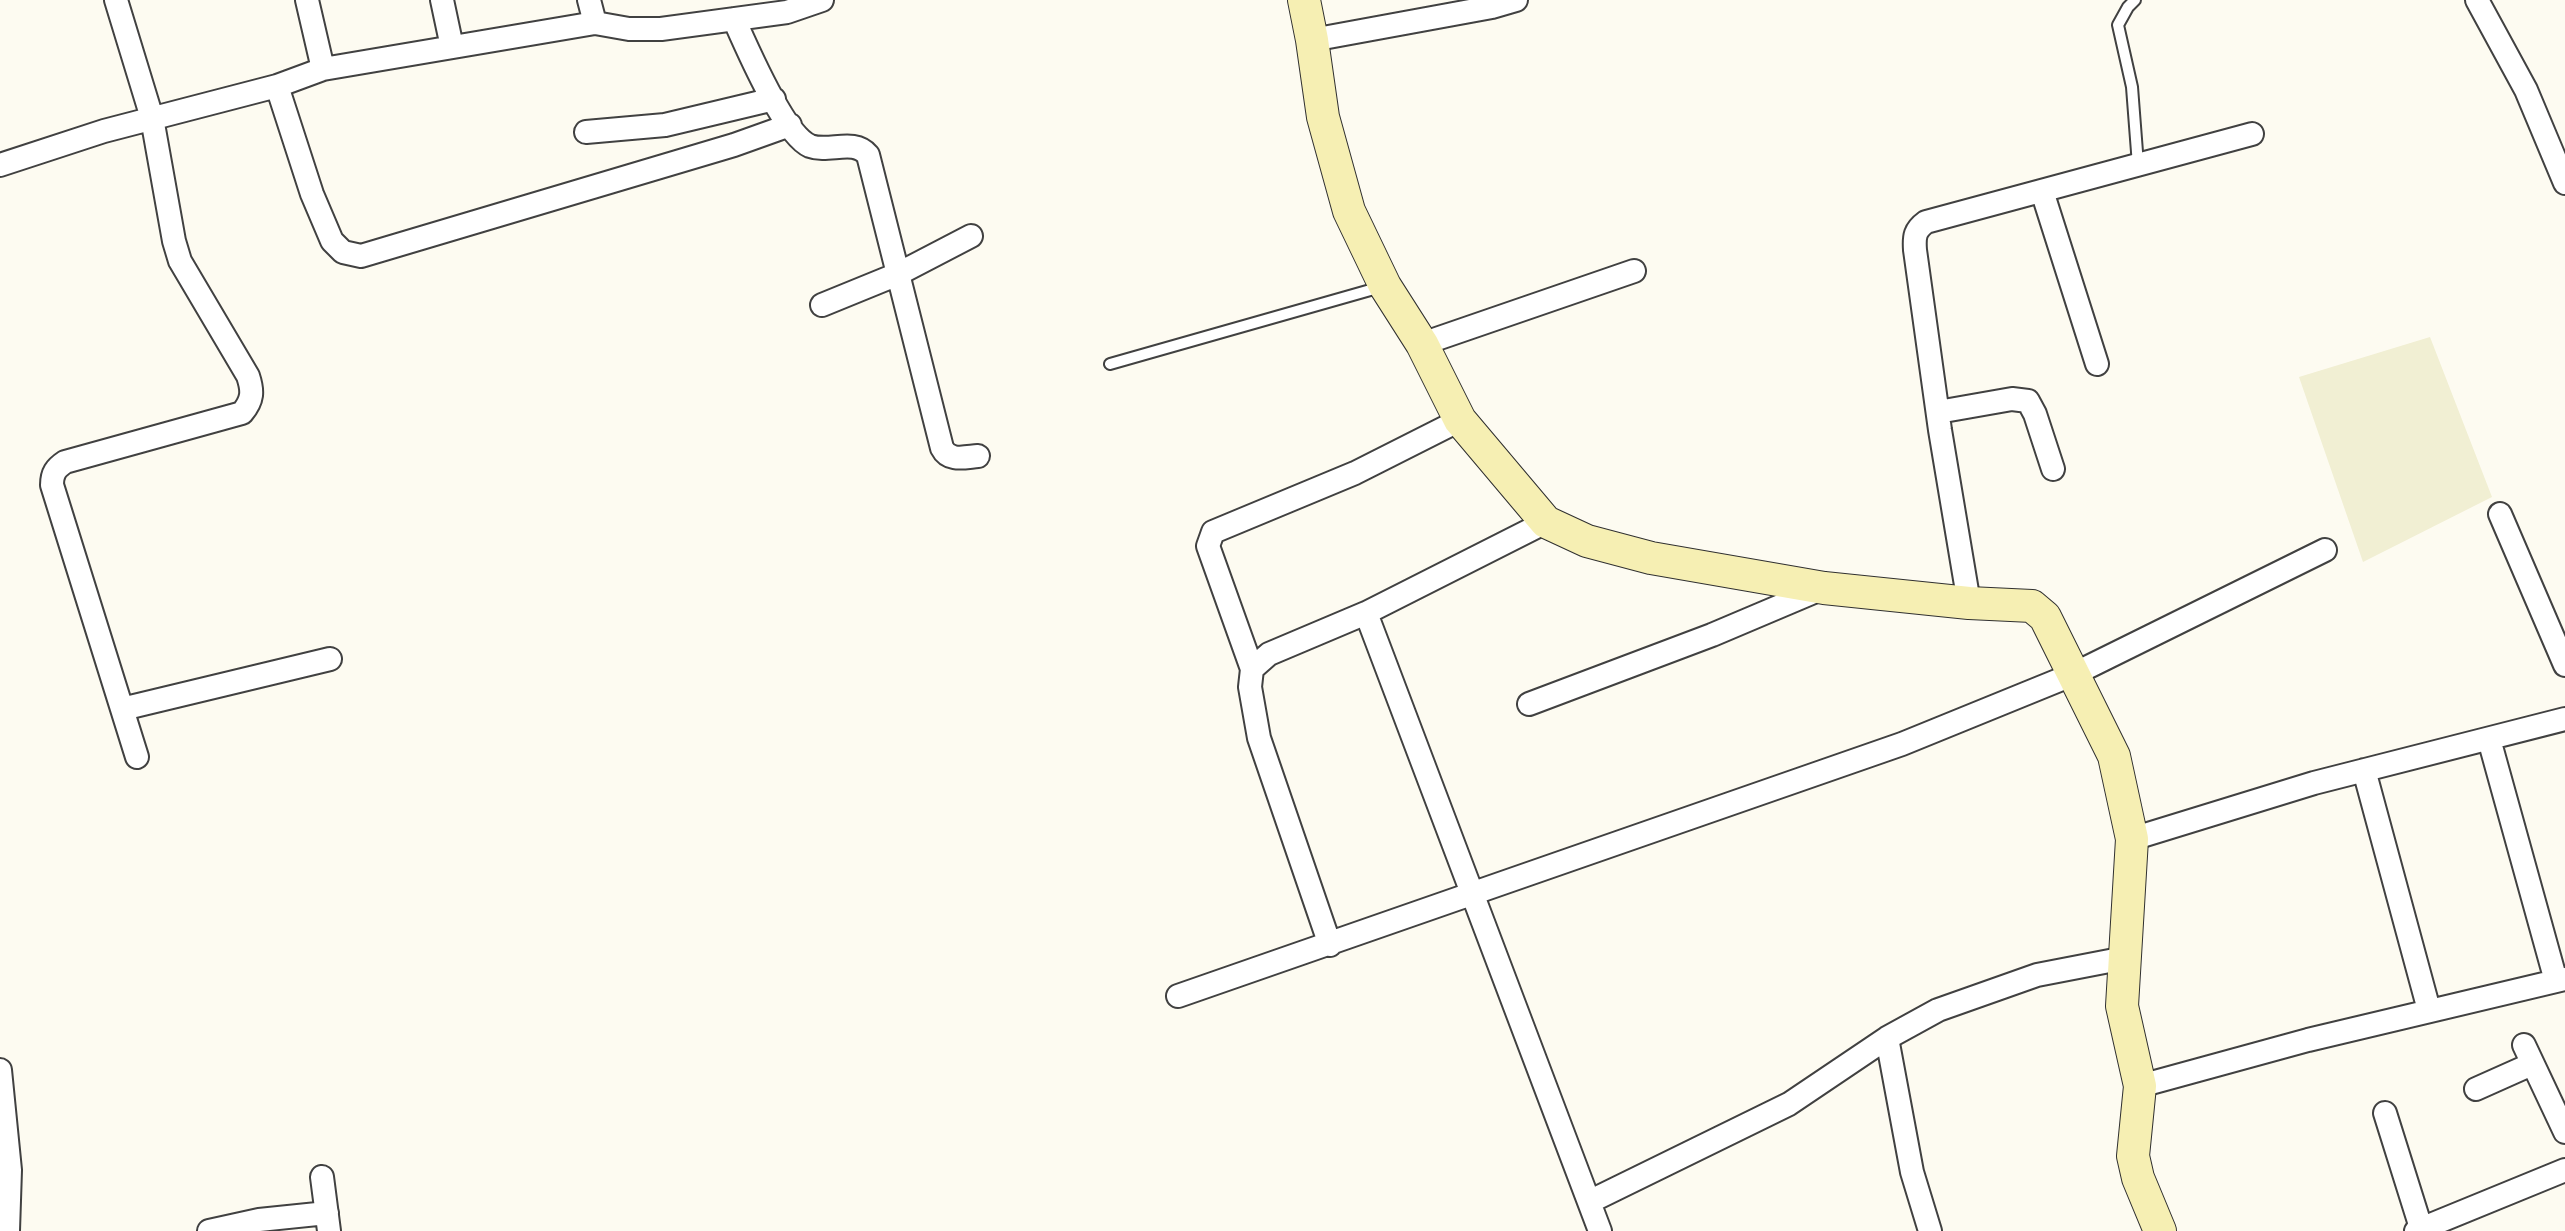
<!DOCTYPE html>
<style>
body{margin:0}
canvas{display:block;background:#fdfbf1}
</style>
<canvas width="2565" height="1231"></canvas>
<script>
const context = document.querySelector('canvas').getContext('2d');
context.lineJoin = 'round';
function paint(path, color) { context.fillStyle = color; context.fill(path, 'evenodd'); }
function stroke(path, color, width, dash) { context.strokeStyle = color; context.lineWidth = width; context.lineCap = dash ? 'butt' : 'round'; context.setLineDash(dash || []); context.stroke(path); }
paint(new Path2D(`
 M2430,337L2492,497L2363,562L2299,377Z`), '#f1efd3');
const lane = new Path2D(`
 M2135,0L2128,7L2118,25L2132,87L2138,165
 M1110,364L1381,287`);
const street = new Path2D(`
 M116,0L152,118L174,241L180,261L248,376C253,391 253,400 242,413L65,462C56,468 52,473 52,485L137,757
 M307,0L323,69
 M442,0L452,47
 M589,0L595,23
 M2477,0L2526,90L2565,183
 M734,19C746,46 784,135 810,146C829,153 854,138 868,155L942,448C949,462 965,457 978,456
 M1312,40L1492,7L1516,0
 M277,86L312,194L332,241L343,252L361,256L734,145L790,125
 M586,132L665,125L774,99
 M0,165L104,131L277,86L323,69L595,23L629,29H661L787,12L822,0
 M2042,191L2097,364
 M822,305L898,274L971,236
 M1422,344L1634,271
 M1938,412L2012,399L2028,401L2035,414L2053,469
 M2500,514L2565,665
 M1969,603L1940,430L1915,250C1914,236 1915,230 1926,222L2252,134
 M1366,613L1600,1231
 M1252,669L1208,546L1213,532L1355,473L1460,420
 M1529,704L1712,635L1823,588
 M122,709L330,659
 M2489,739L2556,981
 M2364,770L2429,1010
 M2132,839L2314,783L2565,719
 M1330,945L1259,738L1250,687L1252,669L1269,654L1366,613L1546,522
 M1178,996L1902,744L2074,674L2325,550
 M1887,1038L1912,1172L1930,1231
 M2524,1045L2565,1132
 M0,1070L10,1170L8,1231
 M2140,1086L2308,1040L2565,979
 M2476,1089L2532,1064
 M2385,1113L2422,1231
 M322,1177L329,1231
 M1591,1201L1789,1104L1887,1038L1938,1010L2037,975L2125,958
 M209,1231L259,1220L327,1213
 M2416,1231L2565,1170`);
const secondary = new Path2D(`
 M1304,0L1312,40L1323,117L1349,211L1385,286L1422,344L1460,420L1546,522L1587,541L1651,558L1824,588L1969,603L2032,606L2045,617L2114,756L2132,839L2122,1006L2140,1086L2133,1156L2138,1178L2160,1231`);
stroke(lane, '#414141', 14);
stroke(street, '#414141', 26);
stroke(secondary, '#303030', 34);
stroke(lane, '#fff', 10);
stroke(street, '#fff', 22);
stroke(secondary, '#f6efb3', 32);
</script>
